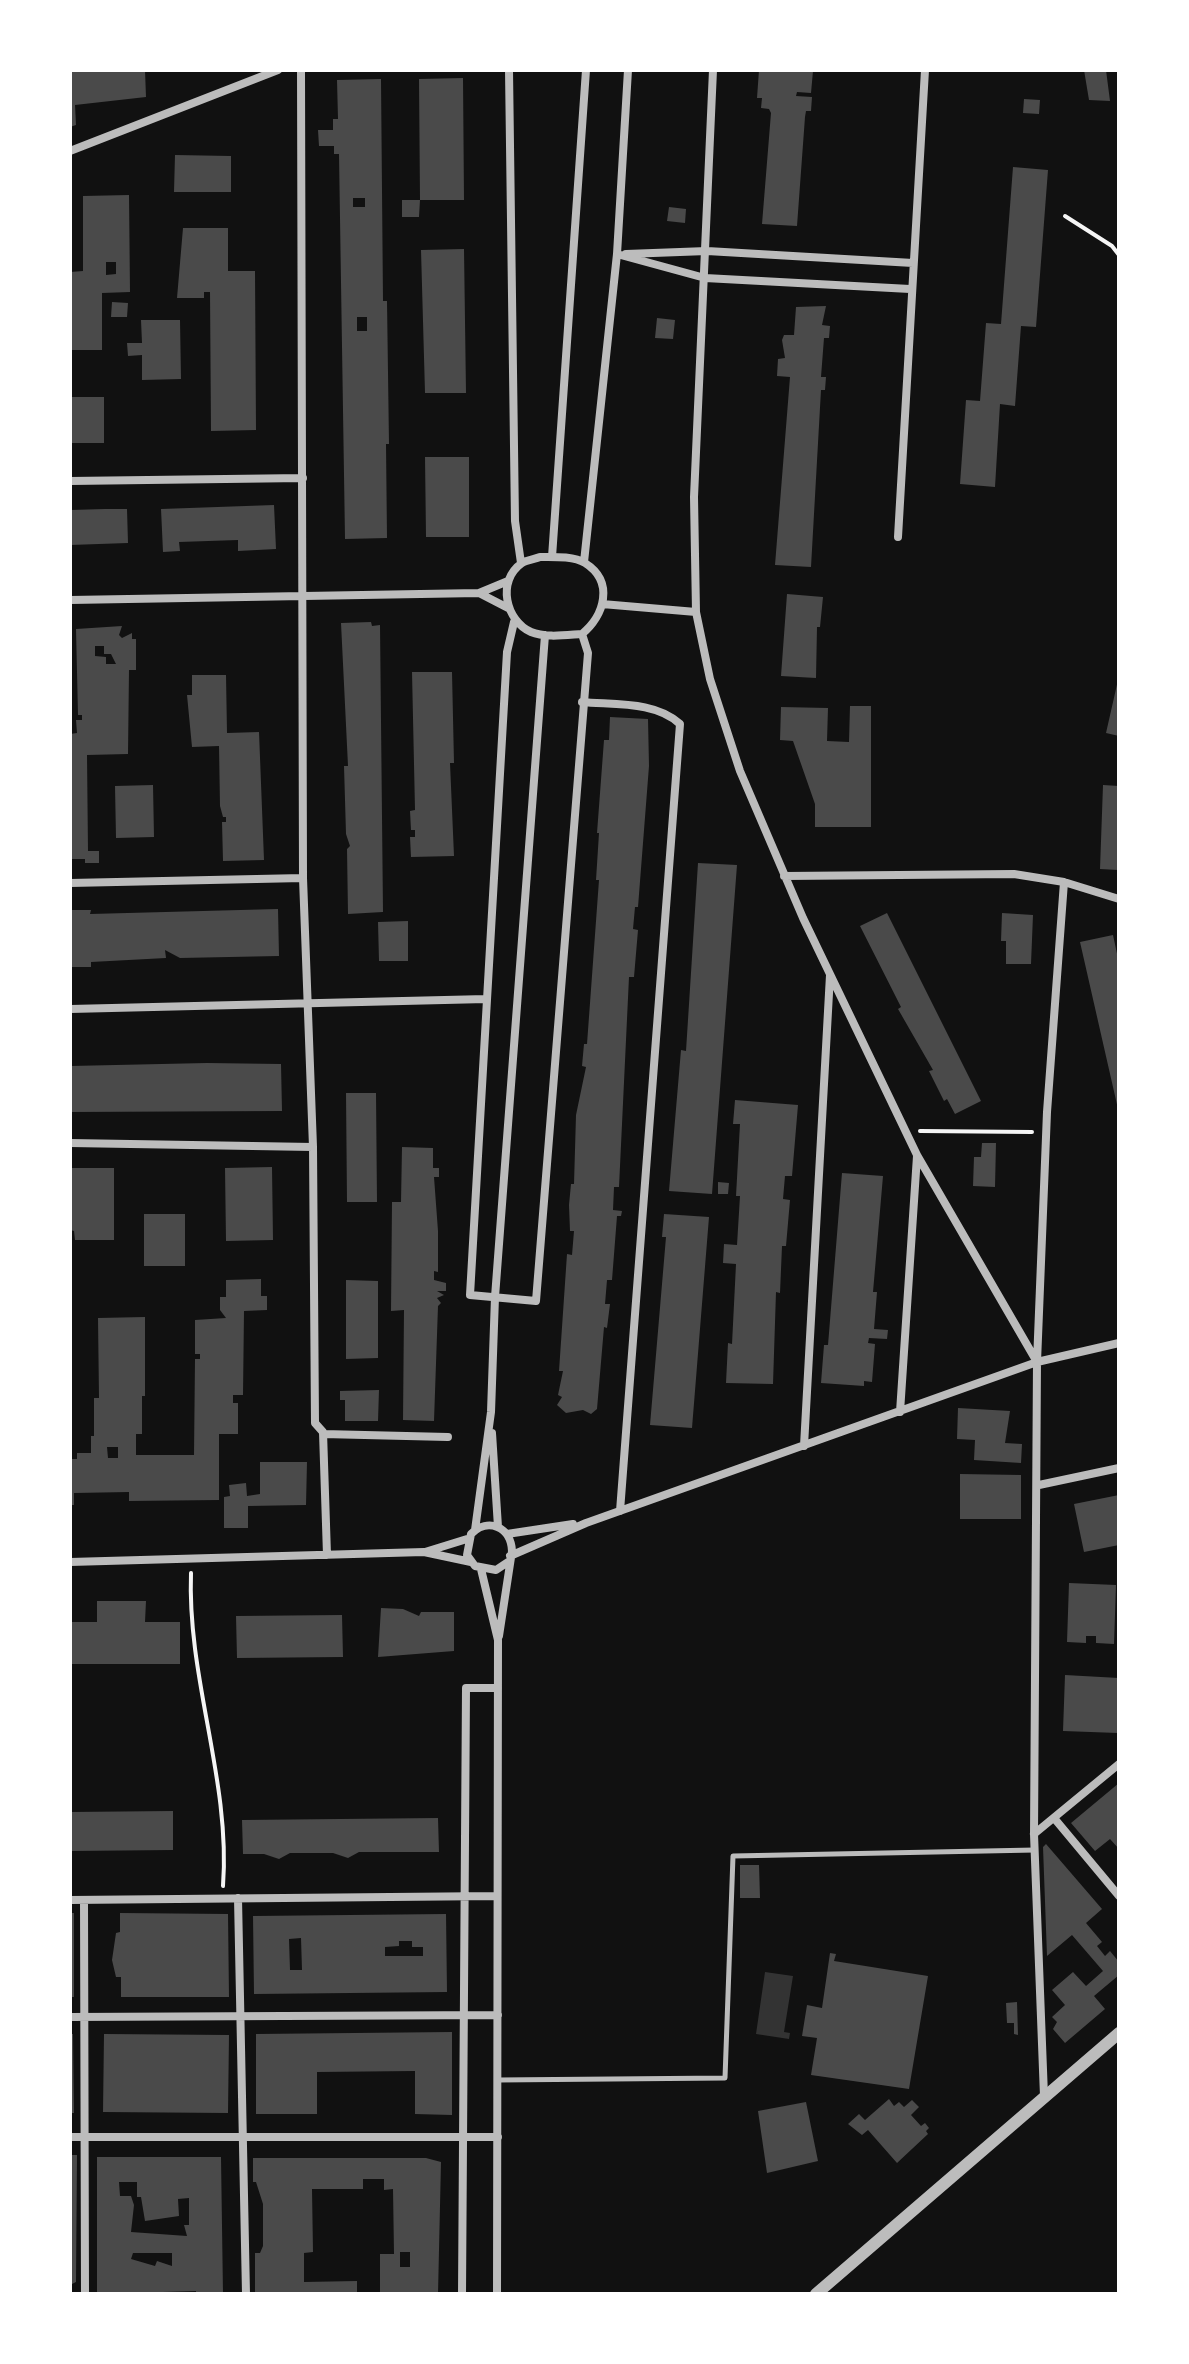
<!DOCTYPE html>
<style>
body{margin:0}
#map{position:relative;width:1189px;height:2364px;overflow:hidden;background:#111;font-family:"Roboto Condensed",sans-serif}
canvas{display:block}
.frame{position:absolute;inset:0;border:72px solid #fff;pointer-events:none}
</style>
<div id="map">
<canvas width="1189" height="2364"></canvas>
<div class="frame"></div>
</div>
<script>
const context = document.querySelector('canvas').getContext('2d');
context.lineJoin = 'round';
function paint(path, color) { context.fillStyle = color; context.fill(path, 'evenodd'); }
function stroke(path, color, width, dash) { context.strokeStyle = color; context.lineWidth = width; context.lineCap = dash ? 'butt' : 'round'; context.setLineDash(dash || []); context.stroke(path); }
paint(new Path2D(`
 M765,1972L793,1976L784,2032L790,2033L789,2039L756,2034Z`), '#333');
paint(new Path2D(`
 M70,70H145L146,97L75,105L76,125L70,127Z
 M759,70L813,71L811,93L797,92L796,96L812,97L811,111H806L805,117L797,226L762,224L771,113L769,109L761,108L762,98H757Z
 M1084,70H1106L1110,101L1089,100Z
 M463,78L464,200H420L419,79Z
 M381,79L383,301H387L389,444H386L387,538L345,539L339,154H334V146H319L318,130H333V119H338L337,80ZM353,198H365V207H353ZM357,317H367V331H357Z
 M1024,99L1040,100L1039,114L1023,113Z
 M175,155L231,156V192H174Z
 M1013,167L1048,170L1036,327L1021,326L1015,406L1000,404L995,487L960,484L966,400L980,401L986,323L1001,324Z
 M129,195L130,292L102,293V350H70V272L83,271V196ZM106,262H116V274L106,275Z
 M402,200H420L419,217H402Z
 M669,207L686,209L685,223L667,221Z
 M183,228H228V271H255L256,430L211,431L210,292H204V298H177Z
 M464,249L466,393H425L421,250Z
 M112,302L128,303L127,317H111Z
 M826,306L822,325L830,326L829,338H824L821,377H826L825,390H821L811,567L775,565L790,377L777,376L778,359L785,358L782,340L784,335H794L796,307Z
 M657,318L675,320L673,339L655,338Z
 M141,320H180L181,379L142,380V355L128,356L127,343H142Z
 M70,397H104V443H70Z
 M425,457H469V537H426Z
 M274,505L276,549L238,551V540L179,542L180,551L163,552L161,509Z
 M105,509H127L128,543L70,545V510Z
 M787,594L823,597L820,627H817L816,678L781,676Z
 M371,622L372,626L380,625L383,912L348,914L347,849L350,846L346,834L344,766H348L341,623Z
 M122,626L119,635L122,638L132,633V639H136V670H129L128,754L87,755L88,851H99V863H85V859H70V734L77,733L76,720H82V715H78L76,629ZM95,646H104V654H111L116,664H106V657L95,656Z
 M412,672H452L454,763H450L454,856L411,857L410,837H415V830H411L410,811L415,810Z
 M192,675H226L227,733L259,732L264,860L223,861L222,822H226V817H223L220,806L219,746L192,747L187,695H192Z
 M1118,680L1119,681V736L1106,733Z
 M850,706H871V827H815V804L793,741L780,740L781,707L828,708L827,741L849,742Z
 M610,717L648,719L649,766L638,907H635L633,929L638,930L634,977H629L619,1187H614L613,1210L622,1211L621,1216H617L612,1280H607L605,1304H610L607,1328L604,1327L597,1409L591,1414L583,1410L566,1413L557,1405L562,1397L558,1395L563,1371H559L567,1254L572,1255L574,1231H570L569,1205L571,1184H574L576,1115L586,1067L582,1066L584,1044H587L599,880H596L599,833H597L604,740H609Z
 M153,785L154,837L116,838L115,786Z
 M1103,785L1119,786L1118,870L1100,869Z
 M698,863L737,865L712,1194L669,1191L681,1050L686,1051Z
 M278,909L279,956L180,958L165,950L166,958L91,962V967H70V910H91L90,914Z
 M887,913L981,1101L955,1114L947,1099L944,1101L929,1071L933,1070L898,1009L901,1007L860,926Z
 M1002,913L1033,915L1031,964H1006V941H1001Z
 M408,921V961H379L378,922Z
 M1113,935L1119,963L1118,1109L1080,942Z
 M207,1063L281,1064L282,1111L70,1112V1066Z
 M346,1093H376L377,1202H347Z
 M735,1100L798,1105L792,1176H785L783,1199L790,1200L786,1246H782L780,1293L776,1292L773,1384L726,1383L728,1343L732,1344L736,1264L723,1263L724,1244L737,1245L740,1196H736L740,1124H733Z
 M982,1143H996L995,1187L973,1186L974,1157H981Z
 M402,1147L433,1148V1168H439V1177H434L438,1231V1272L434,1271V1280L446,1283V1291H437L444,1295L437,1298L441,1303L438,1306L434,1421L403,1420L404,1310L391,1311L392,1202H401Z
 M272,1167L273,1240L226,1241L225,1168Z
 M70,1168H114V1240H75L74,1231L70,1230Z
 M842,1173L883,1176L873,1292H877L874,1329L888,1330L887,1339L869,1338L868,1343L875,1344L872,1382L864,1381V1386L821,1383L824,1345H828Z
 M718,1182L729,1183L728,1194H718Z
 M144,1214H185V1266H144Z
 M664,1214L709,1217L692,1428L650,1425L666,1237H662Z
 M261,1279V1296H267V1310L244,1311L243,1395H233V1403H238V1434H219V1500L129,1501V1492L74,1493V1505H70V1459H77V1453H91V1436H94V1398H99L98,1318L145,1317V1396H142V1434H136V1455H194L195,1359H200V1354H195V1320L226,1318L220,1310V1297H226V1280ZM107,1447H118V1458H108Z
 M346,1280L378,1281V1358L346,1359Z
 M379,1390L378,1421H345V1400H340V1391Z
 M958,1408L1010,1411L1005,1443L1022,1444L1021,1463L974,1460L975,1440L957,1439Z
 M260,1462H307L306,1505L248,1506V1528H224V1497L230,1496L229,1485L246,1483L247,1496L260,1494Z
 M960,1474L1021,1475V1519H960Z
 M1119,1495V1545L1084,1552L1074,1504Z
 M1069,1583L1116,1585L1114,1644L1096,1643V1636H1086V1643L1067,1642Z
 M97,1601H146L145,1622H180V1664H70V1622H97Z
 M381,1608L403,1609L419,1616L421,1612H454V1651L378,1657Z
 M342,1615L343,1657L237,1658L236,1616Z
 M1065,1675L1119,1678L1118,1733L1063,1731Z
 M1119,1783V1849L1110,1839L1095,1851L1071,1823Z
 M173,1811V1850L70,1851V1812Z
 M438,1818L439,1852H359L348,1858L333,1853H290L279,1859L264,1854H243L242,1820Z
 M1046,1844L1102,1909L1086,1923L1102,1942L1097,1946L1105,1956L1110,1951L1119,1962V1975L1094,1996L1105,2009L1065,2043L1053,2029L1057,2022L1052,2017L1065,2005L1052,1990L1073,1972L1086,1986L1103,1971L1072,1935L1047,1956L1043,1847Z
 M740,1865H759L760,1898H740Z
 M70,1913H74V1997H70Z
 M120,1913L228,1914L229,1997H121V1977H116L112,1960L116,1933L120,1932Z
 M446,1914L447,1992L254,1994L253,1916ZM301,1938L302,1970H290L289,1939ZM399,1941H412V1947H423V1956H385V1947L399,1946Z
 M830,1953L836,1954L834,1961L928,1976L909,2089L811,2075L817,2038L802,2036L807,2005L822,2008Z
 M1017,2002L1018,2035L1014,2034V2023H1007L1006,2003Z
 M452,2032V2115L415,2114V2071L317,2072V2114H256V2034Z
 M70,2034H73L74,2113H70Z
 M104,2034L229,2035L228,2113L103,2112Z
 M889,2099L894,2106L899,2102L904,2107L912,2100L919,2107L911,2115L921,2126L925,2123L929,2128L926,2131L928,2134L897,2163L868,2130L862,2135L848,2124L859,2114L865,2120Z
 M806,2102L818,2161L767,2173L758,2111Z
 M70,2155H77L76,2282L70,2285Z
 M97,2157H221L223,2294H196V2291L97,2294ZM119,2182H137V2197H141L145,2221L179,2216L178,2199L189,2198V2225H184L187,2236L131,2232L134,2205L131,2196H120ZM133,2253H172V2266L157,2261L155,2266L131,2259Z
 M253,2158H426L441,2162L438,2294H380V2254H394L393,2189L384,2190V2179H363V2189H312L313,2252L304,2253V2282L357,2281V2294H255V2253H260L263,2246V2204L256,2182H253ZM400,2252H410V2267H400Z`), '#4a4a4a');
stroke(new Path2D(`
 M1065,216L1112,246L1119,255
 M920,1131L1032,1132
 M191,1573C187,1679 231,1781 223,1886`), '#f5f5f5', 4);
stroke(new Path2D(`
 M498,2080L725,2078L733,1856L1035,1850`), '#bcbcbc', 5);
stroke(new Path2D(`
 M301,70L303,878L313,1147L315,1423L323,1432L327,1555
 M509,70L515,521L521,563
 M713,70L694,497L696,612L710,679L740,771L803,918L917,1155L1037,1362
 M70,151L278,70
 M617,254L705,278L910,289
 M626,254L707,251L913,263
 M70,481L303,478
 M898,537L925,70
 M540,557C553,557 574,556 585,563C615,582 604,616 582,634C566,635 545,638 531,632C506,621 496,581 522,563C526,560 535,559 540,557Z
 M552,557L586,70
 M584,562L617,254L628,70
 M70,600L479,593
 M602,604L696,612
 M508,608L479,593L508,581
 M514,622L507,652L470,1295L536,1301L588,653L582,634
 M582,702C614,705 656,701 680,724L620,1511
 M784,876L1014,874L1064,882L1119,899
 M70,883L303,878
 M70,1009L486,999
 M70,1143L313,1147
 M900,1412L917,1156
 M492,1433L498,1527
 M323,1434L448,1437
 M804,1446L830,975
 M1039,1485L1119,1468
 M475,1530L491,1412L495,1297L545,635
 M507,1534L573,1524
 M425,1552L467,1539
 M510,1556L586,1523L1037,1362L1119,1343
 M70,1562L424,1552L471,1562
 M481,1569L498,1640L497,2294
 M499,1636L512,1551C511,1527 488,1517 471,1534L467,1555L475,1566L496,1570L508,1562
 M1054,1818L1119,1896
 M1034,1834L1119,1764
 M238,1898L246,2294
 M70,1900L497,1896
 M84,1900L85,2294
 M70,2017L498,2015
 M1044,2096L1034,1834L1037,1362L1047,1112L1064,882
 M70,2137H498
 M462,2294L466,1688H498`), '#bcbcbc', 8);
stroke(new Path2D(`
 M816,2294L1119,2033`), '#bcbcbc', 12);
</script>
